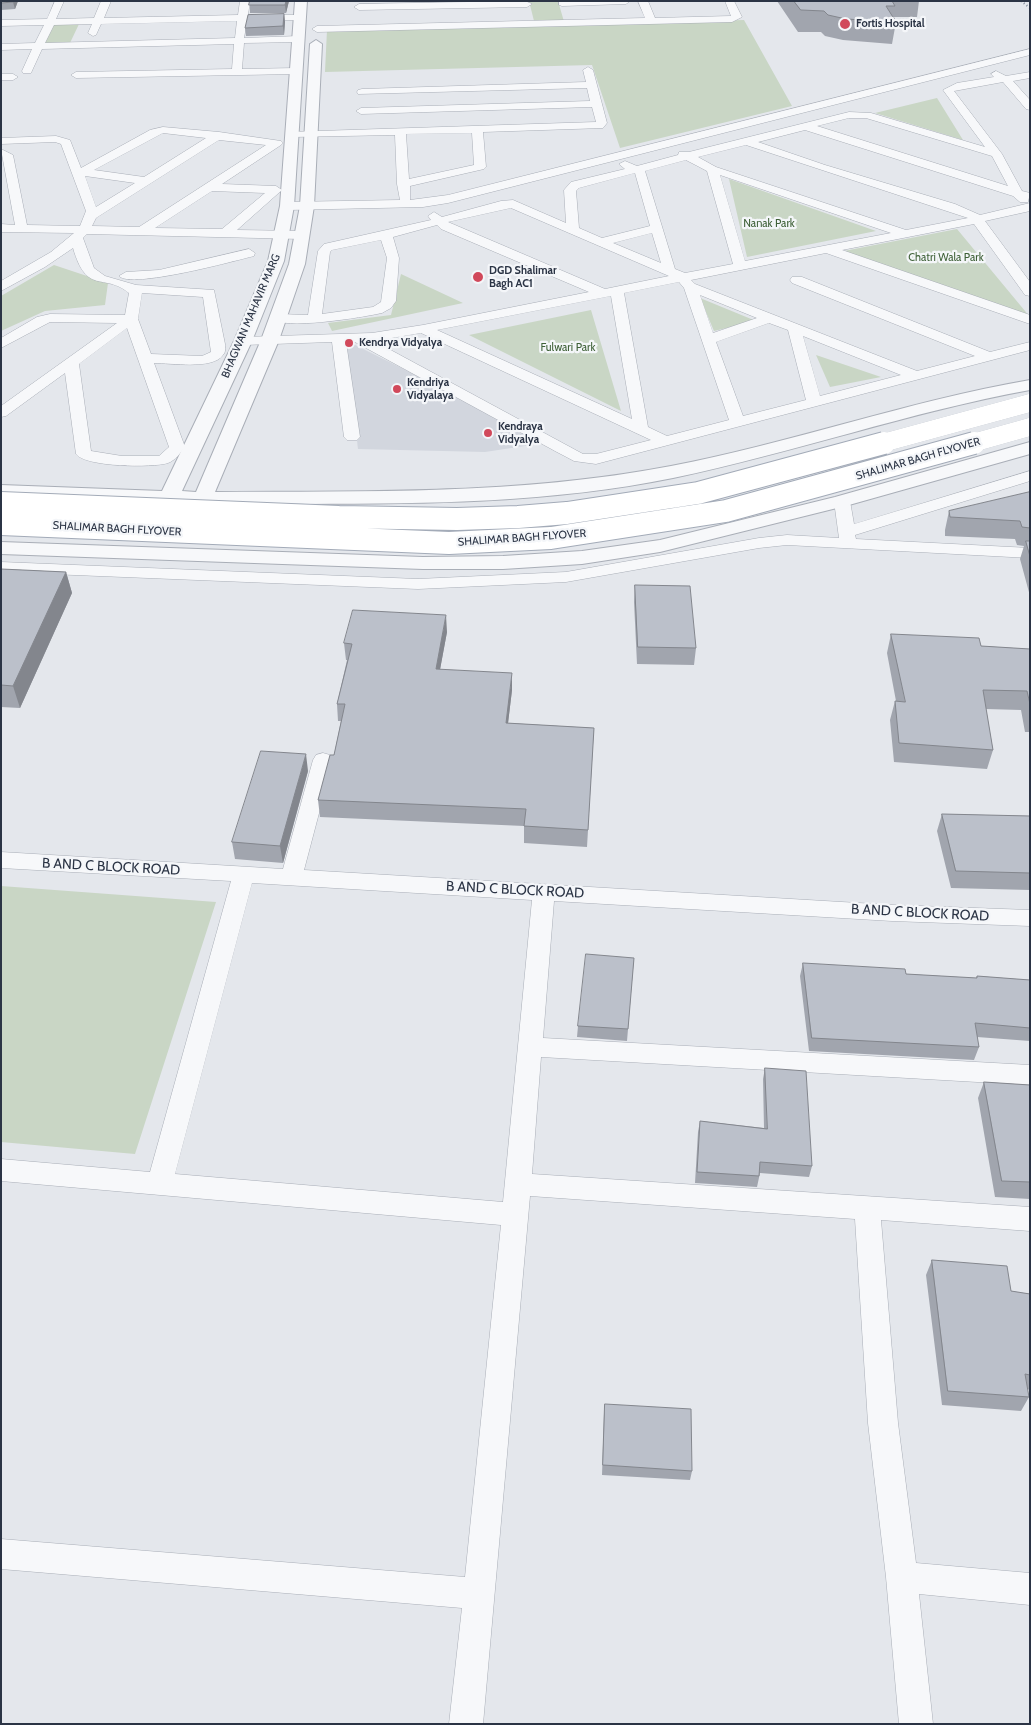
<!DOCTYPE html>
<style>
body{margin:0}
#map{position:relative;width:1031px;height:1725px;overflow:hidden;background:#e4e7ec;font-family:Cabin,sans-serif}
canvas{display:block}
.frame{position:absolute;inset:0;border:2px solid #2b3445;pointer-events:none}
</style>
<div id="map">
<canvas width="1031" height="1725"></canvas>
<div class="frame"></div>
</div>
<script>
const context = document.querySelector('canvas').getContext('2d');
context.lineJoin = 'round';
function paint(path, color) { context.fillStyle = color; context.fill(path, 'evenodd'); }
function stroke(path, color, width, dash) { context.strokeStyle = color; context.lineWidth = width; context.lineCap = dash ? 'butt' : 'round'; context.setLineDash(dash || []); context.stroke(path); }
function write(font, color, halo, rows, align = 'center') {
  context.font = font + ' Cabin,sans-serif'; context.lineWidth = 4.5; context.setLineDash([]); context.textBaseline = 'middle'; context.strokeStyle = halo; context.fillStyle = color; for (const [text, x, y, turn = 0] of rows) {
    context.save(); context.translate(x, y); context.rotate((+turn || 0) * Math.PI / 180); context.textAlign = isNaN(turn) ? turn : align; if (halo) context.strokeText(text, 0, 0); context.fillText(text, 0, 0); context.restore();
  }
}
paint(new Path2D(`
 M345,340L551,442L485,452L358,449Z`), '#d2d6de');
paint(new Path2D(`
 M529,1H558L565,25L744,20L792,106L620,148L592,65L325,72L327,30L535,25Z
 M53,24H79L70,43L44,44Z
 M937,98L963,140L875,113Z
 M729,179L876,231L747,257Z
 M957,229L1030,317L844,251Z
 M54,265L108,283L105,305L45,311L1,331V296Z
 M401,274L463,303L332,331L328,323L391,315Z
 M700,298L756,321L714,331Z
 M591,310L621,411L469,335Z
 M816,355L881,377L830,387Z
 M1,886L216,902L135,1154L1,1142Z`), '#c9d6c5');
const minor = new Path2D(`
 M55,1H64L56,19L94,18L101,1H111L104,18L238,15L240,1H250L248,15H303L305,17L300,20L247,21L244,38L299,36L304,39L299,42L244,43L242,69L296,68L301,71L296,74L76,78L71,75L76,72L232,69L234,44L42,49L31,73H23L22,71L32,49L1,50V44L35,43L44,25L1,26V20L47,19ZM237,21L235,38L45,43L54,25L92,24L88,33L93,36L96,35L101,24Z
 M525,1L532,4L527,7L359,10L354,7L359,4Z
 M559,1H630L626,4L562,6L559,5Z
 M638,1H648L655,18L731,16L725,1H734L742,17L732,22L317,32L312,29L317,26L645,18Z
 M1030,49V55L448,203L423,207L287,210L281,206L287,202L400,200L397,184L395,135L292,137L288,136L286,134L288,132L596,122L592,107L361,114L356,111L361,108L590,101L587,88L358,94L357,92L358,90L362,89L586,82L583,70L588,67L593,70L607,123L603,128L483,132L486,167L484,169L410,186V200L448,195ZM472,133L474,165L409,179L406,134Z
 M996,71L1006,76L1030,72V78L1013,81L1030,100V110L1026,109L1003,82L954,91L1002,154L1022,191L1030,193L1028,202H1020L1013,196L805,130L758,142L825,165L955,204L980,215L1030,203V211L985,221L1030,282V296L1025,295L974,224L842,250L1030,315V324L826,253L691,280L695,284L917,371L975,356L792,283L790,280L792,277H802L990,352L1030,342V350L596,464L574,461L555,451L355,342H346L360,437L357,440H347L344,437L332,342L243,345L236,341L243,337L372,333L423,325L589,292L441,229L437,225L393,237L399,258L396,301L391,308L382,313C364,317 282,331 271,318L278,314L308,315L318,251L324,244L431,220L428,216L434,212L442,217L501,201L513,200L566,223L564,190L571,182L625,169L619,164L625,161L637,166L678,155L679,152H689L849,112L871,113L985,147L943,90L957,83L994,77L991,74ZM849,118H866L992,156L1008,186L817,126ZM746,145L968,218L906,230L716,167L698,157ZM686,160L707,171L733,264L685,273L675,269L645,171ZM635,173L650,226L602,238L579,228L576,191L579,188ZM720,175L891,233L745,261ZM511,208L669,276L605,289L448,222ZM652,233L661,263L613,243ZM381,240L387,258L381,302L373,307L322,314L330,252L332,250ZM679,282L684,288L729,420L667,436L648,427L624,293ZM700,295L757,318L713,333ZM611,296L632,419L437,330ZM769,323L788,330L806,400L743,416L716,342ZM421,333L636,433L651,440L596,454H583L374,341ZM803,336L901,375L820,396Z
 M1,74H13L18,77L13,80H1Z
 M163,127L219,132L281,141L283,143L281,145L222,184L276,186L282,190L237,230L302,231L308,235L302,239L87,234L83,238L94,268L105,276L136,285L214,290L225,344C225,348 226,352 223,355C213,370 170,363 154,363L185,447C180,453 176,460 168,463C153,468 85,467 76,454L65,373L6,416L1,417V406L117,323L50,322L1,348V338L37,317L50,314L125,315L129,293C103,272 87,296 73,248L45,267L1,291V281L51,252L74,233L1,232V224L15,225L1,149L13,155L27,225L80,226L86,211L61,144L55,142L1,144V138L56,136L70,140L81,168L150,130ZM163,133L206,138L144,177L94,170ZM219,140L266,145L139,227L92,226L96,218ZM85,176L135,183L96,207ZM212,191L265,193L222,229L155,228ZM142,293L203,297L211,352L202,356L151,354L138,319ZM127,328L169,447L159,456H122L91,451L79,364Z
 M249,249L255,253L254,256C234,261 131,289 119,276L126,272L159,270Z
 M1030,471V481L855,535L856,539L1030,548V558L787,545L759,548L566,582L418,589L1,572V562L418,579L566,572L759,538L787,535L839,538L834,501L836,498H848L850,501L854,524Z
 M323,753L330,755L333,760L304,870L892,905L1030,910V926L892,921L554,901L543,1038L1030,1065V1085L541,1057L532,1174L1030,1207V1231L881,1220L898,1423L916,1563L1030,1573V1605L919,1594L933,1724H899L886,1577L868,1423L855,1219L530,1196L483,1724H449L462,1608L1,1569V1539L465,1577L501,1225L1,1181V1159L150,1172L231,881L1,868V852L283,869L313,760L316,755ZM252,883L532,900L503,1202L175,1174Z`);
const tertiary = new Path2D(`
 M295,1H307L294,206L284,261L252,341L182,491L196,492L261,340L289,264L300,206L310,44L316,40L322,44L314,206L305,264L279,340L215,492C369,491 519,495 671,466C792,443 908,401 1030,380V390C909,412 793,453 673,478C521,509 365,503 210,504L204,516L197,518L190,516L187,512L191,504L176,503L169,516L162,518L155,516L152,512L157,502L1,497V485L162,491L234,341L268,261L280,206Z
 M1030,442V454L849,505L660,552L582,564L503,569H423L1,554V542L423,557L503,556L582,551L660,540L835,497Z`);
stroke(minor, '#a9aeb7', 1);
stroke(tertiary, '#a9aeb7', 2);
paint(minor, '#f7f8fa');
paint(tertiary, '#f7f8fa');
stroke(new Path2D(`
 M1021,1L1030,8`), '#7d8696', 2, [1, 2.5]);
const primaryBridgeFar1 = new Path2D(`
 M879,444L1030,403
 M969,444L1030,427`);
const primaryBridge = new Path2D(`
 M1,503L339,517L457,519L518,517L567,513L698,493L884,443
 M1,524L449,543L551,538L726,511L974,443`);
stroke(primaryBridgeFar1, '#a3abb8', 18, []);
stroke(primaryBridge, '#a3abb8', 24, []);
stroke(primaryBridgeFar1, '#fff', 18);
stroke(primaryBridge, '#fff', 22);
paint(new Path2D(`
 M1,1H18L15,9L1,10Z
 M250,1H289L286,13H250Z
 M777,1H919L917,17H894L896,22L892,44L843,40L825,36L821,32H798Z
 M284,14L285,22L284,35L246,36L245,28Z
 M1030,492V596L1020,559L1024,546L1017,545L1015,539L945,536V530L949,511Z
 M1,569L66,572L72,593L20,708L1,707Z
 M635,585L696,648L694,665L637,664L634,602Z
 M447,632L440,669L512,690L508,723L594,728L587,847L524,843V826L320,817L318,800L334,755L341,721H338L337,704L347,660H346L344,643Z
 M891,634L981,646L1030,649V732H1025L1021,710L986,709L993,750L987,769L894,762L890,720L895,701H896L887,653Z
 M308,771L283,863L235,859L232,842Z
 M942,814L1030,816V890L951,888L937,831Z
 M634,958L627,1041L577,1037L578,1026Z
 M803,963L906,974L976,978L977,976L1030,980V1041L977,1037L979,1047L974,1060L809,1051L800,976Z
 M765,1068L812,1166L809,1177L760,1173L757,1187L695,1183L698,1132L700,1121L764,1128L763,1079Z
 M984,1082L1030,1085V1199L995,1197L978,1098Z
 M932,1260L1011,1291L1030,1294V1390L1027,1389L1029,1397L1021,1411L942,1405L926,1275Z
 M605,1404L692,1471L690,1480L602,1475L604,1414Z`), '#a1a5ae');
paint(new Path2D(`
 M14,1H18L15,9L13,2Z
 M286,1H289L286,13L285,5Z
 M284,14L285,22L284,35L283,26Z
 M66,572L72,593L20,708L13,686Z
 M446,615L447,632L437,686L436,669Z
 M512,673V690L506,740V723Z
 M306,754L308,771L283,863L280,846Z`), '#83868d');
const building = new Path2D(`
 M1,1H14L13,2L1,3Z
 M250,1H286L285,5H249Z
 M794,1H892L895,6H886L896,22L846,19L828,15L824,11L801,10Z
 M284,14L283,26L245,28L248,15Z
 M1030,492V528L1022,527L1020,521L950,517L949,511Z
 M1026,541H1030V556Z
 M1,569L66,572L13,686L1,685Z
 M635,585L690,586L696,648L638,647Z
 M353,610L446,615L436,669L512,673L506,723L594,728L588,830L524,826L526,809L318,800L330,755H334L345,704H337L352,644L344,643Z
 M891,634L979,638L981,646L1030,649V704L1027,691L983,690L993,750L899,743L895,701L905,702Z
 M261,751L306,754L280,846L232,842Z
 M942,814L1030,816V873L956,871Z
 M586,954L634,958L628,1029L578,1026Z
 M803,963L905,969L906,974L977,978V976L1030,980V1028L975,1023L979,1047L812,1038Z
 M765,1068L806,1071L812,1166L760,1162L759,1176L697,1172L700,1121L767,1129Z
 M984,1082L1030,1085V1182L1002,1181Z
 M932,1260L1007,1266L1011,1291L1030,1294V1375L1025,1374L1029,1397L948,1391Z
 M605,1404L691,1409L692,1471L603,1465Z`);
paint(building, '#bbc0ca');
stroke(building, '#83868d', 1);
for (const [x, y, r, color] of [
 [845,24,6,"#d1495b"],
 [478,277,6,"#d1495b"],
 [349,343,5,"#d1495b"],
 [397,389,5,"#d1495b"],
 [488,433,5,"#d1495b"]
]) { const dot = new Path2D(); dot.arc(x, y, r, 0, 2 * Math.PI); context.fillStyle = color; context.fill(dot); stroke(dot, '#f4f6f9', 2); }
write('bold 11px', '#2b3445', '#f4f6f9', [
 ["Fortis Hospital",856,24],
 ["DGD Shalimar",489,271],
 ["Bagh AC1",489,284],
 ["Kendrya Vidyalya",359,343],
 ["Kendriya",407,383],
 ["Vidyalaya",407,396],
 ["Kendraya",498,427],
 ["Vidyalya",498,440]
], 'left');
write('11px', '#3f6138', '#f4f6f9', [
 ["Nanak Park",769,224],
 ["Chatri Wala Park",946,258],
 ["Fulwari Park",568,348]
]);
write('11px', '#2b3445', '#f4f6f9', [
 ["BHAGWAN MAHAVIR MARG",251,316,-67],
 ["SHALIMAR BAGH FLYOVER",918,459,-16],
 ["SHALIMAR BAGH FLYOVER",117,529,3],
 ["SHALIMAR BAGH FLYOVER",522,538,-4]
]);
write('14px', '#2b3445', '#f4f6f9', [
 ["B AND C BLOCK ROAD",111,867,3],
 ["B AND C BLOCK ROAD",515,890,3],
 ["B AND C BLOCK ROAD",920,913,3]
]);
</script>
